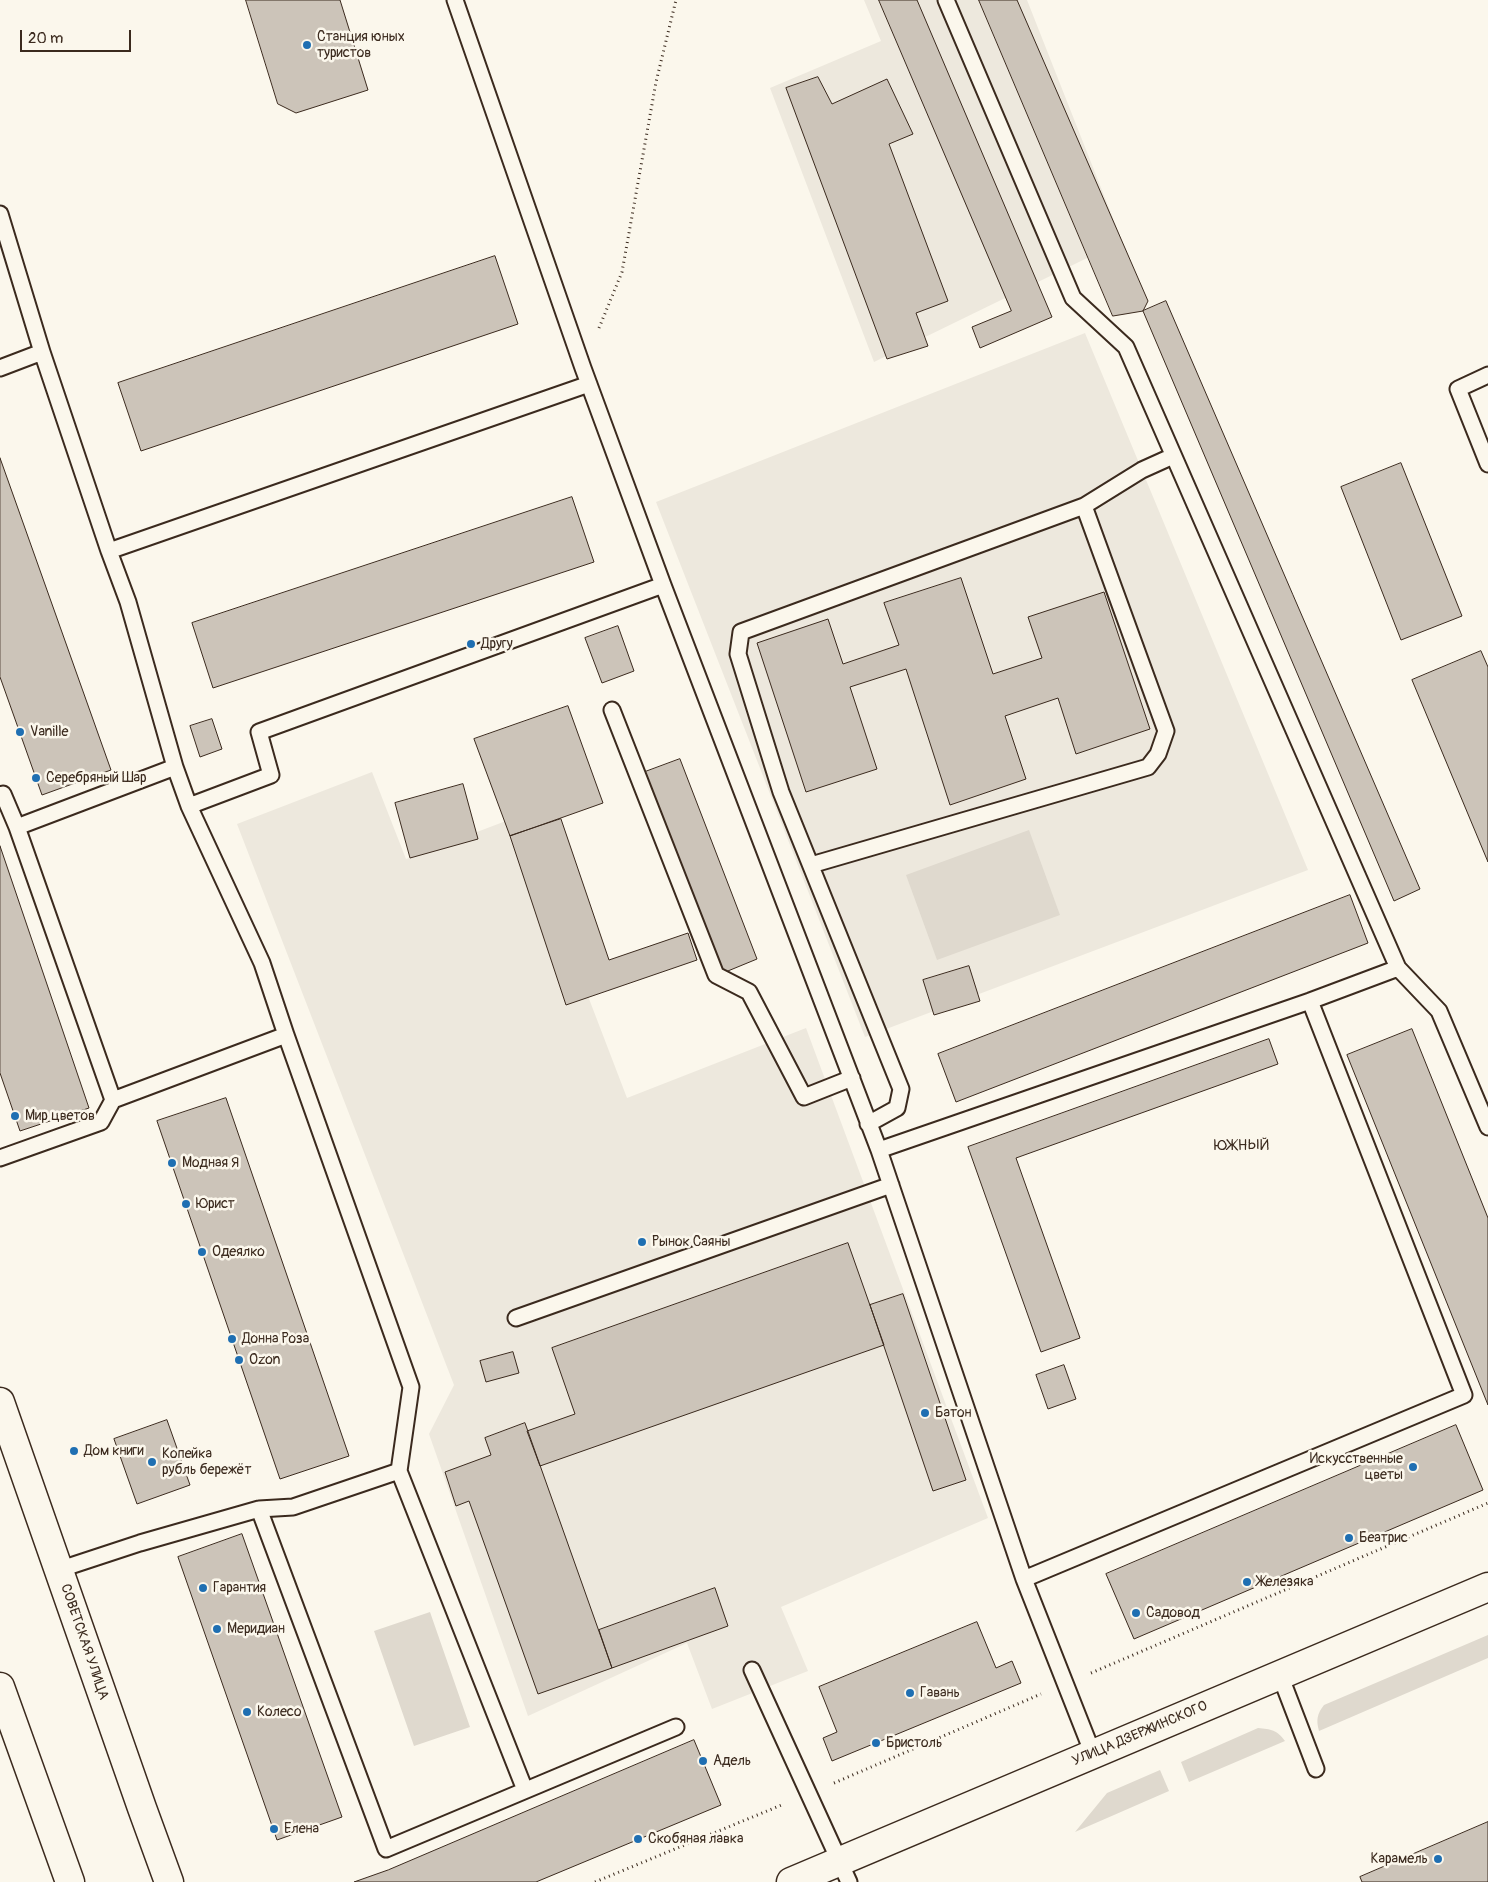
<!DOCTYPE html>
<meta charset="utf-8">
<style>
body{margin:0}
#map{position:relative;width:1488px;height:1882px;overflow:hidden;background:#fbf7ec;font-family:Pangolin,sans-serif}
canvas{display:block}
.scale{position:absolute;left:20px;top:30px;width:111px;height:22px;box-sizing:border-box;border:2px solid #3b2a1e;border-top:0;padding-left:6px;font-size:15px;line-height:18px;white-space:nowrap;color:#3b2a1e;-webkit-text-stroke:4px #fbf7ec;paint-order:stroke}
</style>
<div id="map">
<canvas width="1488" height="1882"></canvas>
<div class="scale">20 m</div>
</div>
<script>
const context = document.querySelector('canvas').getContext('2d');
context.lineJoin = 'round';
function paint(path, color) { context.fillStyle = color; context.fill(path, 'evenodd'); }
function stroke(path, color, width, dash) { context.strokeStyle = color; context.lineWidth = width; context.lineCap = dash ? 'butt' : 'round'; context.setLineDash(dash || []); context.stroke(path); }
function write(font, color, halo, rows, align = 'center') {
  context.font = font + ' Pangolin,sans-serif'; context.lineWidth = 5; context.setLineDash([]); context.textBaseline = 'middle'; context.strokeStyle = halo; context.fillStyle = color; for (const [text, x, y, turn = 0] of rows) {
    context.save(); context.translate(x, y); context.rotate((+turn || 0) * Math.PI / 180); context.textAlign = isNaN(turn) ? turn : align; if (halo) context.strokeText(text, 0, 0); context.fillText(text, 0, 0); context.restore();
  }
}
paint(new Path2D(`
 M864,0H1027L1122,241L874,362L770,88L881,41Z
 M1085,333L1308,870L865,1037L656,502Z
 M372,772L406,859L519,816L627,1098L806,1028L988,1518L781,1607L808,1671L712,1709L687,1643L528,1716L429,1434L454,1385L237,824Z`), '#ede8dd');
paint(new Path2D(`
 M1029,830L1060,915L937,960L906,875Z
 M430,1612L470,1727L414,1746L374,1631Z
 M1488,1635V1658L1319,1731C1316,1720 1317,1714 1324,1705Z
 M1258,1728C1271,1729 1277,1730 1285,1741L1189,1782L1181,1762Z
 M1160,1770L1169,1791L1075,1832L1107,1793Z`), '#dfd9ce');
const building = new Path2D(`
 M246,0H340L368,90L296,113L278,104Z
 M879,0H917L1052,317L980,348L972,327L1011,311Z
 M979,0H1017L1148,301L1143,311L1113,316Z
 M818,77L832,104L887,79L913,134L889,144L948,301L916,313L928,346L887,359L786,88Z
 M495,256L518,324L141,451L118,383Z
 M1166,301L1420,889L1394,901L1143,311Z
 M0,458L111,770L42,795L0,677Z
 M1401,463L1462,616L1401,640L1341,487Z
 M572,497L594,562L213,688L192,623Z
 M961,578L993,674L1042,658L1028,617L1104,592L1150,729L1076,754L1058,698L1005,716L1026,779L950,805L906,669L850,687L877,769L806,792L757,643L828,619L843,664L899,645L884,603Z
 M618,626L634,671L602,683L585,638Z
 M1481,651L1488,667V862L1412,680Z
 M568,706L603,803L510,836L474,739Z
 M212,719L222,749L200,757L190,726Z
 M680,759L757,959L723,973L645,772Z
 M463,784L478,839L410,858L395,803Z
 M561,819L609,960L688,933L697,960L566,1005L510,836Z
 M0,846L89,1108L20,1131L0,1073Z
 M1350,895L1368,943L956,1102L938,1054Z
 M969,966L980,1001L934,1015L923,980Z
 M1412,1029L1488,1218V1405L1347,1055Z
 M1269,1039L1278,1064L1016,1158L1080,1338L1041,1352L968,1147Z
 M226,1098L349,1456L280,1479L157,1121Z
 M848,1243L884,1345L540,1466L527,1431L575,1414L552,1348Z
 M903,1294L966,1480L933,1491L870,1305Z
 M513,1352L519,1373L486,1382L480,1361Z
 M1064,1365L1076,1399L1048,1409L1036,1375Z
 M167,1420L190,1485L137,1504L114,1439Z
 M525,1423L612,1668L538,1694L469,1501L456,1506L445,1472L491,1455L485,1438Z
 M1456,1425L1483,1490L1134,1639L1106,1574Z
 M242,1534L342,1817L277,1840L178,1557Z
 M715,1588L728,1626L612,1668L599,1630Z
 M977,1622L996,1668L1012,1661L1021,1683L832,1761L823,1738L837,1732L819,1687Z
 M694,1740L721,1805L536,1882H354L388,1870Z
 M1488,1822V1882H1362L1360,1877Z`);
paint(building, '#ccc4b9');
stroke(building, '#3b2a1e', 1);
const lane = new Path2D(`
 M455,0L583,368L663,585L879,1150L1024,1579L1093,1754
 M946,0L1073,298L1126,347L1398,968L1439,1011L1488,1127
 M0,214L42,352
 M0,368L42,352L109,551L128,602L175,767L17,827
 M1488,375L1458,389L1488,464
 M109,551L589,384
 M612,710L716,975L749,992L804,1097L852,1078
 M175,767L189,806L262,963L286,1035
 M0,795L3,794L17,827L113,1100
 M189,806L271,775L259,732L663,585
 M811,865L1148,767L1158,754L1166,731L1084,506
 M868,1124L897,1108L901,1089L781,792L738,654L741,632L1084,506L1142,470L1173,456
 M879,1150L1310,1001L1398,968
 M0,1158L101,1122L113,1100L286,1035L411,1387L399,1471L293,1507L259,1509
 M516,1318L891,1185
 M399,1471L525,1790
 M58,1570L140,1543L259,1509L386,1849L676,1727
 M1024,1579L1464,1395L1310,1001
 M752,1670L849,1882
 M1280,1675L1316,1769`);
const secondary = new Path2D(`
 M791,1882L1488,1587`);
const primary = new Path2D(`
 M0,1402L142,1808L169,1882
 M0,1687L70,1882`);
stroke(lane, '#3b2a1e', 19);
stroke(secondary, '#3b2a1e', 31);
stroke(primary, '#3b2a1e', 31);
stroke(new Path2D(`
 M599,328L622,272L656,82L676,0
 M1091,1673L1488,1503
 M834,1783L1041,1694
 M595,1882L784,1804`), '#3b2a1e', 3, [1, 4]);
stroke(lane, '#fbf7ec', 15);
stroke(secondary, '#fbf7ec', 28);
stroke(primary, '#fbf7ec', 28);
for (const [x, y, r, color] of [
 [307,45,5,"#1f6fb2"],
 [471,644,5,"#1f6fb2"],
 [20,732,5,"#1f6fb2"],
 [36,778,5,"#1f6fb2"],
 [15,1116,5,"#1f6fb2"],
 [172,1163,5,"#1f6fb2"],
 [186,1204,5,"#1f6fb2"],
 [642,1242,5,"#1f6fb2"],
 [202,1252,5,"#1f6fb2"],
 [232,1339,5,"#1f6fb2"],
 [239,1360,5,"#1f6fb2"],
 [925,1413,5,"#1f6fb2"],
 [74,1451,5,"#1f6fb2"],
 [152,1462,5,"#1f6fb2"],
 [1413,1467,5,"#1f6fb2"],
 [1349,1538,5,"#1f6fb2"],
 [1247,1582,5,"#1f6fb2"],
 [203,1588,5,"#1f6fb2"],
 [1136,1613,5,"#1f6fb2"],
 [217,1629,5,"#1f6fb2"],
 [910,1693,5,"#1f6fb2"],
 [247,1712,5,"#1f6fb2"],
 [876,1743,5,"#1f6fb2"],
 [703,1761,5,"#1f6fb2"],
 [274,1829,5,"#1f6fb2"],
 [638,1839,5,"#1f6fb2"],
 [1438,1859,5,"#1f6fb2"]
]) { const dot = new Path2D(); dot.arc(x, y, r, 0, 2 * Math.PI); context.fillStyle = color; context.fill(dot); stroke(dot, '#fbf7ec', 2); }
write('14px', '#3b2a1e', '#fbf7ec', [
 ["Станция юных",317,37],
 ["туристов",317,53],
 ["Другу",481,644],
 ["Vanille",30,732],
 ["Серебряный Шар",46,778],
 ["Мир цветов",25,1116],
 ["Модная Я",182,1163],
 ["Юрист",196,1204],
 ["Рынок Саяны",652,1242],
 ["Одеялко",212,1252],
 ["Донна Роза",242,1339],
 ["Ozon",249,1360],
 ["Батон",935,1413],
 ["Дом книги",84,1451],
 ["Копейка",162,1454],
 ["рубль бережёт",162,1470],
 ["Искусственные",1403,1459,"right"],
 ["цветы",1403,1475,"right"],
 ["Беатрис",1359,1538],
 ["Железяка",1257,1582],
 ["Гарантия",213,1588],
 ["Садовод",1146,1613],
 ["Меридиан",227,1629],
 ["Гавань",920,1693],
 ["Колесо",257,1712],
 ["Бристоль",886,1743],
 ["Адель",713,1761],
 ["Елена",284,1829],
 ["Скобяная лавка",648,1839],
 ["Карамель",1428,1859,"right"]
], 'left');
write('14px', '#3b2a1e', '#fbf7ec', [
 ["СОВЕТСКАЯ УЛИЦА",84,1642,71],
 ["УЛИЦА ДЗЕРЖИНСКОГО",1140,1734,-23]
]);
context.letterSpacing = '1px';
write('15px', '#3b2a1e', '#fbf7ec', [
 ["ЮЖНЫЙ",1242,1146]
]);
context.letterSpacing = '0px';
</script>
